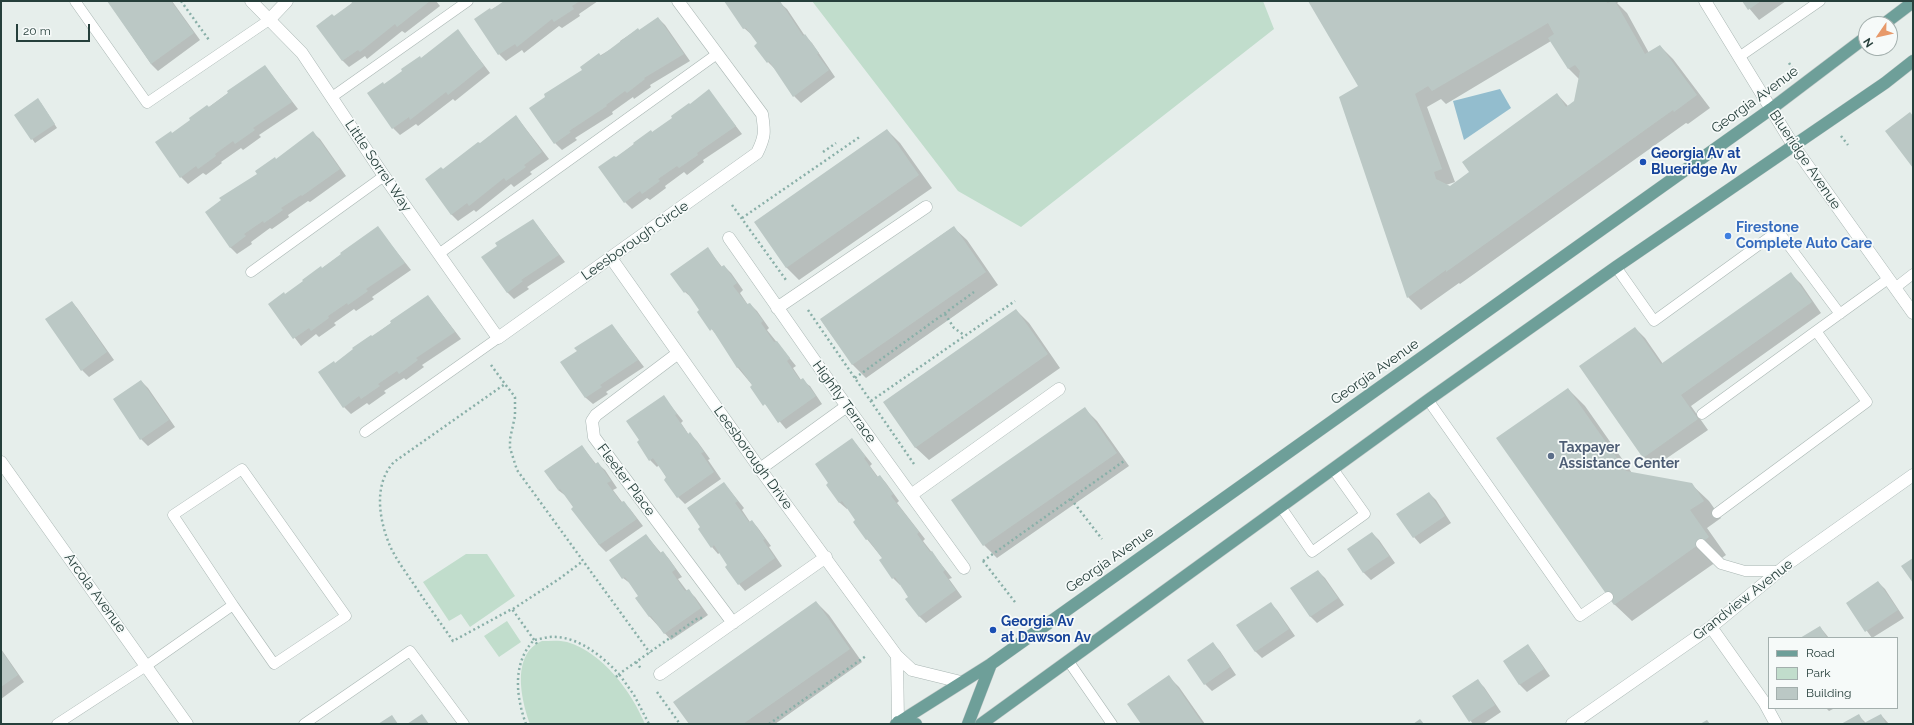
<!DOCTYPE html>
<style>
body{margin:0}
#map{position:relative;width:1914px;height:725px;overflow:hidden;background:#e6eeeb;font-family:Raleway,sans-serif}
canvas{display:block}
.frame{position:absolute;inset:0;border:2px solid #263f3b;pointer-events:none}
.legend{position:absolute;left:1768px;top:637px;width:130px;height:72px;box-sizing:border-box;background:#f6faf9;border:1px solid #a3afad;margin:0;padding:5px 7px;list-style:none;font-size:12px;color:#263f3b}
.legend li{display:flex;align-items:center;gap:8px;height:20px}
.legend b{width:20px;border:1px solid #a3afad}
.north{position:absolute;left:1858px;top:16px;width:40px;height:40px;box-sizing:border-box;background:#f6faf9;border:1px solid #a3afad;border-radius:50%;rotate:236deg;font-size:11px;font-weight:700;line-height:16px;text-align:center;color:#263f3b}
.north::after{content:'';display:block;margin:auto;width:14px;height:18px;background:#e7996a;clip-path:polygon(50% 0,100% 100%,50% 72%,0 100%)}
.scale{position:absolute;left:16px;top:24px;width:74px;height:18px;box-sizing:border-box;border:2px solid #263f3b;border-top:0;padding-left:5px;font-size:12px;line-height:14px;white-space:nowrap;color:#263f3b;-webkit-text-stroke:3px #f6faf9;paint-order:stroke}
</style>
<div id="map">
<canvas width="1914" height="725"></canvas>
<div class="frame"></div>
<ul class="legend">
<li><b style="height:5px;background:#6e9f99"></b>Road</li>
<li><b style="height:11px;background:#c1ddcc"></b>Park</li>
<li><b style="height:11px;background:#bbc8c5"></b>Building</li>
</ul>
<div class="north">N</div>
<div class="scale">20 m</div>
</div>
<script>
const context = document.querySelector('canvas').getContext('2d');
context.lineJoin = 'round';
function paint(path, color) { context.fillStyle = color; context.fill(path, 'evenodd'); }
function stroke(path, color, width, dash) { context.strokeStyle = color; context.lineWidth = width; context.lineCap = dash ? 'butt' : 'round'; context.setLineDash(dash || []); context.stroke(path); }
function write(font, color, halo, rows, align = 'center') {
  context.font = font + ' Raleway,sans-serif'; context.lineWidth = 3.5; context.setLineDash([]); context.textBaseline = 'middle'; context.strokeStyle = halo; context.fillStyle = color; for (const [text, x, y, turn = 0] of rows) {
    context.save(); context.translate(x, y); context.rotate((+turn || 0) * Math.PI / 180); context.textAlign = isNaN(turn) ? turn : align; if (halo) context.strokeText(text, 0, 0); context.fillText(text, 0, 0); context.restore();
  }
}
paint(new Path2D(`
 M812,1H1263L1274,29L1021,227L958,191Z
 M466,554H487L515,596L470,627L461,614L449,621L423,582Z
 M507,621L521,642L499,657L484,636Z
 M542,641C550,641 559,640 567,642C603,653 631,691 645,724H530C521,699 511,654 542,641Z`), '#c1ddcc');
paint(new Path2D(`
 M1500,89L1511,108L1464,140L1453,101Z`), '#93bdce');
paint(new Path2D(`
 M108,1H172L200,40L158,71L151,64Z
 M355,1H436L440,6L405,33L402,31L367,59L365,56L349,67L342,60L334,17Z
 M506,1H598L579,14L580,16L562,28L559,26L524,53L522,50L506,61L499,54L475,19Z
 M725,1H777L780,3L787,9L805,36L812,43L835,77L801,103L794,96L775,69L768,62L759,44L752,35L744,28Z
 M1309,1H1620L1617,3L1627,13L1649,53L1660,46L1673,59L1710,108L1688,124L1686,123L1460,284L1459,283L1421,310L1408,297L1360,87ZM1551,41L1569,69L1579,79L1575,102L1568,106L1557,94L1470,172L1450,187L1446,185L1455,182L1427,107L1441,99L1446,104Z
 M1743,1H1786L1759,20Z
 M658,18L665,25L690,61L650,85L651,87L634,99L633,97L612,112L613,114L575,138L577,140L562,150L555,143L583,70L581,67L621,43L620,41L638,29L640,31Z
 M458,31L490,73L455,101L453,99L418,126L416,124L400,135L393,128L385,85Z
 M265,66L298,109L259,135L261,137L243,150L241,148L221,162L222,163L206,175L203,173L188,184L181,177L172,134Z
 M709,91L742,134L703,160L704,162L687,175L684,172L665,186L666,188L650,200L647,198L632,209L625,202L616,158L651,131L653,133Z
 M41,103L57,128L35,143L15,115Z
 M516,116L549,159L530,172L532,174L514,187L511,184L476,212L474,210L458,221L451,214L480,144Z
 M887,130L900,143L932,188L799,280L786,267Z
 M313,133L320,139L346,176L310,202L308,201L288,215L289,217L272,229L270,228L251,242L252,244L237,254L230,247L295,147Z
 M533,220L565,262L527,287L529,289L514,299L507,292Z
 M953,227L967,240L998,285L866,378L853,365L821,320Z
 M378,228L411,270L372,297L374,299L356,311L354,309L334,323L336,325L319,337L316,334L301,346L269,304L285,295Z
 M708,249L722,267L724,266L731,273L743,290L740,293L748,305L750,304L757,311L769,328L767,330L796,366L793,368L801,380L810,386L822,404L786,429L751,387L753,386L738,368L718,337L698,312L701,310L692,298L685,292L672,274Z
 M1791,274L1801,284L1821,313L1691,406L1708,430L1654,467L1644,457L1635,328L1645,338L1663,364Z
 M428,296L461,339L422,365L424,367L406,380L404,378L384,391L386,393L369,405L367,403L351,414L344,407L335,364Z
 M72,302L78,309L114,360L89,377L82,370Z
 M1016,310L1029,323L1060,368L929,460L915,447Z
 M612,325L644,367L606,392L608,394L593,404L586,398L562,363Z
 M141,381L148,388L175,427L148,446L141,439Z
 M1568,389L1585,406L1632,473L1691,484L1709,501L1721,518L1707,528L1726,555L1632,621L1614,604Z
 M663,396L683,421L681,423L689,435L690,434L697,441L710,459L708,460L721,479L685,504L678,497L659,465L657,467L650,460Z
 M1084,408L1097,421L1129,466L997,558L984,545Z
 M852,439L872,464L870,466L878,477L880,476L886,483L899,501L897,503L925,539L923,541L952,578L949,579L962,597L926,623L919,616L901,584L900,585L893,578L883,559L854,523L857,520L848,508L847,509L840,503L827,485Z
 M582,446L596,464H598L605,470L617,488L613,490L622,502H623L630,509L643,526L606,552L599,545L566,496L558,490Z
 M724,483L744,508L742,510L750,522L752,521L758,528L771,546L769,547L782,566L745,591L739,584L721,552L718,554L712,547Z
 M1429,493L1436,500L1451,523L1420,544L1414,537Z
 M1372,533L1379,540L1395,563L1371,580L1364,573L1348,549Z
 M646,535L661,553L663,552L669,559L682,577L678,579L687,591L688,590L695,597L708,615L671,640L649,616L639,596L631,584L623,578L611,560Z
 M1318,571L1325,578L1344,605L1317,623L1310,616Z
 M1878,582L1885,589L1904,618L1872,638L1847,603Z
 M816,602L829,615L862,662L775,724H690Z
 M1270,603L1277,610L1295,636L1262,658L1255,651Z
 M1820,627L1829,638H1802Z
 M1213,644L1220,651L1236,675L1212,691L1205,684Z
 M1528,646L1534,653L1550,676L1527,692L1520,685L1504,661Z
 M1,649L24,682L1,699Z
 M1169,677L1179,687L1205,724H1142Z
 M1477,680L1484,687L1501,712L1483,724H1473L1453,697Z
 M1826,708H1835L1829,711Z
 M1881,715L1889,724H1844L1859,716L1866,723Z`), '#0003');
paint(new Path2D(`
 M107,1H171L194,33L151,64Z
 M351,1H430L397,27L395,24L360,52L358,50L342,61L316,26L332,14L334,16L352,3Z
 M504,1H580L572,6L574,9L554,22L552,19L517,47L515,44L498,55L474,19L490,8L491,10Z
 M724,1H777L778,3L780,1L803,36L805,34L819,53L817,54L829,70L793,97L769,61L767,63L754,46L757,43L746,28L743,29Z
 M1308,1H1606L1607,3L1615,1L1645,54L1660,45L1697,95L1674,112L1673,110L1446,272V270L1407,298L1339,97L1358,86ZM1548,23L1554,34L1548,38L1568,69L1575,65L1580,71L1574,101L1566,107L1557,93L1462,162L1469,172L1450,186L1436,179L1434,172L1442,169L1415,94L1428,86L1432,91Z
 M1742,1H1761L1748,10Z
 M658,17L684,54L644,78L645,79L627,93L625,91L606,105L607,106L569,131L571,132L554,144L529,108L545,97L544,94L582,70L580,67L599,53L601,56L638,28L639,30Z
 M458,29L484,66L448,95L446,92L410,120L409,117L392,129L367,93L383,82L384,84L402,71L401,69L420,56L421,58Z
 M265,65L292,102L253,128L255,130L235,144L233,141L215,154L216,156L198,169L196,166L180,178L155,142L171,131L172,133L190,120L189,118L207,105L209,107L228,93L227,91Z
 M709,89L736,126L697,153L698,155L679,168L677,166L658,179L660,181L642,194L640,191L624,203L598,167L614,156L616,157L634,144L633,143L651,130L652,132L672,118L671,116L689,103L690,104Z
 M38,98L55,124L31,140L14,115Z
 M1910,112L1913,116V168L1885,131Z
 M516,115L542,152L524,165L526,167L506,181L504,178L469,206L467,203L451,215L425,179L441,167L443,169L478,142L480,143Z
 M887,129L919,175L786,268L754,222Z
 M313,131L340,169L302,196L301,195L281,208L283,210L264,223L263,221L244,234L246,236L230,248L205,212L221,200L219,198L257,174L255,171L275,157L276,159Z
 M533,219L559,255L521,280L523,281L507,293L481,257L497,246L495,243Z
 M378,226L405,263L366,289L368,291L348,305L347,303L328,316L329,318L311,331L309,328L293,339L268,304L284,292L285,294L303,281L302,280L321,266L322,268L341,254L340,253Z
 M954,226L986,272L852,365L820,319Z
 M708,247L721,267L724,265L737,283L733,286L747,304L750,303L763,321L761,323L774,342L777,341L790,358L787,361L800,380L803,378L816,396L778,423L765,404L763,406L750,387L752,385L739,367L737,368L712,329L710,331L697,312L699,310L686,291L684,293L670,274Z
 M1791,272L1812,302L1681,395L1698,419L1643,458L1579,366L1635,327L1661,364Z
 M428,295L455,332L416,358L418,360L399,374L397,371L378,384L380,386L361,399L359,396L343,408L318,372L334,361L335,363L353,349L352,348L371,335L372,336L391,323L390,321Z
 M72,301L107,352L81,371L45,319Z
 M1016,309L1048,354L915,448L883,402Z
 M612,324L638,360L600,385L602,387L585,398L560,362L577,351L574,348Z
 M141,380L169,420L140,440L113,399Z
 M1568,388L1626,471L1692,483L1704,501L1690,510L1709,537L1614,605L1496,438Z
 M664,395L677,414L675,415L688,434L690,432L704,452L701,453L714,472L677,498L664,480L666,477L653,458L649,461L637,442L639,440L626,421Z
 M1085,407L1117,453L983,546L951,500Z
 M852,438L866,457L864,458L877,477L880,475L893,494L891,496L919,532L917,534L930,552L932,551L945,570L943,572L956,590L919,617L905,599L908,597L895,577L892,579L879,560L882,558L868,539L866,540L853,522L855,520L842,501L839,503L826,485L828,483L815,464Z
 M582,445L595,464L598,462L611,481L607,483L621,502L624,501L637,519L599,545L571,509L573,507L560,489L558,490L544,471Z
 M724,482L738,501L735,503L749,522L752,520L765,539L763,540L775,558L738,585L725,567L727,565L714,545L711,548L698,529L700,527L687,508Z
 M1429,492L1445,516L1413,538L1396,514Z
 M1372,532L1389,556L1363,573L1347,549Z
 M646,534L660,553L663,551L676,569L672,572L685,591L689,589L701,608L664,634L651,616L649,617L635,598L638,596L625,577L622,579L609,560Z
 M1913,558V583L1901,566Z
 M1318,570L1338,598L1310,617L1290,588Z
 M1878,581L1898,610L1865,632L1846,603Z
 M816,601L850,649L743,724H689L673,702Z
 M1271,602L1289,629L1255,652L1236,625Z
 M1820,626L1827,638H1800Z
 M1213,642L1230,667L1204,685L1187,660Z
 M1528,644L1544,669L1519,685L1503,661Z
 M1,650L18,675L1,687Z
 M1169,675L1203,724H1141L1127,704Z
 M1478,679L1495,705L1469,722L1452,696Z
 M422,714L429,724H407Z
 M1859,714L1864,723L1881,714L1886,724H1841Z
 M392,715L398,724H378Z
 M1420,719L1424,724H1413Z
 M1707,720L1710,724H1700Z`), '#bbc8c5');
const service = new Path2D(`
 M75,1L147,103L269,20
 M1739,57L1820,1
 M332,97L468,1
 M440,253L717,54
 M1616,267L1654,321L1778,231L1840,314
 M251,272L384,176
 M1895,288L1913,274
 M1816,331L1888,279
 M1428,400L1580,616L1608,597
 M1702,414L1816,331L1867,402L1717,513
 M365,432L498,338
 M1281,507L1312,552L1365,514L1333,469
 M1701,544L1721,564L1745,571H1779
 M1069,662L1112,724
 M57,724L146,666L233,605L173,515L242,469L346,616L274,664L233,605
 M304,724L410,651L464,724`);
const minor = new Path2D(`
 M251,1L302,53L384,176L498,338L757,153C765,137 765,132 762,114L678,1
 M269,20L287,1
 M729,238L838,394L964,568
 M611,258L760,469L897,656L912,670L961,682
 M777,308L926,207
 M677,354L596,415L592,421L594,437L733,623
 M760,469L847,406
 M911,495L1059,389
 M1711,627L1764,702L1776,724
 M897,656L898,722
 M660,674L826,557
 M1572,724L1711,627L1789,563L1913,475`);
const tertiary = new Path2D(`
 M1705,1L1793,145L1913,313
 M1,462L187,724`);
const primary = new Path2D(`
 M1884,24L1913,2
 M898,722L916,724
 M896,724L991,664L1771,109L1866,37
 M968,724L991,664
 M981,724L1428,400L1616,267L1885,83L1913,61`);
stroke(service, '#a9b6b3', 11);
stroke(minor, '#a9b6b3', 13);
stroke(tertiary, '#a9b6b3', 13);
stroke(primary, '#c2c9c8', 13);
stroke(new Path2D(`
 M181,1L209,40
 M1789,63L1793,69
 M1841,136L1848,145
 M823,152L836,143
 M732,205L786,280
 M742,218L861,136
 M808,310L914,464
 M945,314L954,328L964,335
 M491,365L505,384
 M855,378L974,292
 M871,401L1015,301
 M1071,499L1102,539
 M983,561L1124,461
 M983,561L1015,602
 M513,609L559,579L583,561
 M537,644L512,609L453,641C440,622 426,603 413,583C405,571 396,559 390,546C379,520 373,484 394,462L505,384L515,397V416L510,439V448L517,470L650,653
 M636,662L642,670
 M616,677L619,674L634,695L649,724
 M657,692L680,724
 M526,724C516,697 512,663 534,640C541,639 549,636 556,637C580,638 603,657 619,674L698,618H704
 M769,724L866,656`), '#89afa8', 2.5, [2, 3]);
stroke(service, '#fff', 10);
stroke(minor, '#fff', 12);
stroke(tertiary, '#fff', 12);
stroke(primary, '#6e9f99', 12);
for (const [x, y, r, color] of [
 [1643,162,4,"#1a4fb4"],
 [1728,236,4,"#3f7fe0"],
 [1551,456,4,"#5c6f8a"],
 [993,630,4,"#1a4fb4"]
]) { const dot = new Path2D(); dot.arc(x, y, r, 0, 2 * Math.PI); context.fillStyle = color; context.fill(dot); stroke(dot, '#f6faf9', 1.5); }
write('14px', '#263f3b', '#f6faf9', [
 ["Georgia Avenue",1755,100,-36],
 ["Blueridge Avenue",1805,160,56],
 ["Little Sorrel Way",378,166,56],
 ["Leesborough Circle",635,241,-35],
 ["Georgia Avenue",1375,372,-35],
 ["Highfly Terrace",844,402,54],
 ["Leesborough Drive",753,458,54],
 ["Fleeter Place",626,480,53],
 ["Georgia Avenue",1110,560,-35],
 ["Arcola Avenue",95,593,54],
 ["Grandview Avenue",1743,600,-38]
]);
write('bold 14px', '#164399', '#f6faf9', [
 ["Georgia Av at",1651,154],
 ["Blueridge Av",1651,170],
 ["Georgia Av",1001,622],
 ["at Dawson Av",1001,638]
], 'left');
write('bold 14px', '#366cbe', '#f6faf9', [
 ["Firestone",1736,228],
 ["Complete Auto Care",1736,244]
], 'left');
write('bold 14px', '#4e5e75', '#f6faf9', [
 ["Taxpayer",1559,448],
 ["Assistance Center",1559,464]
], 'left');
</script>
